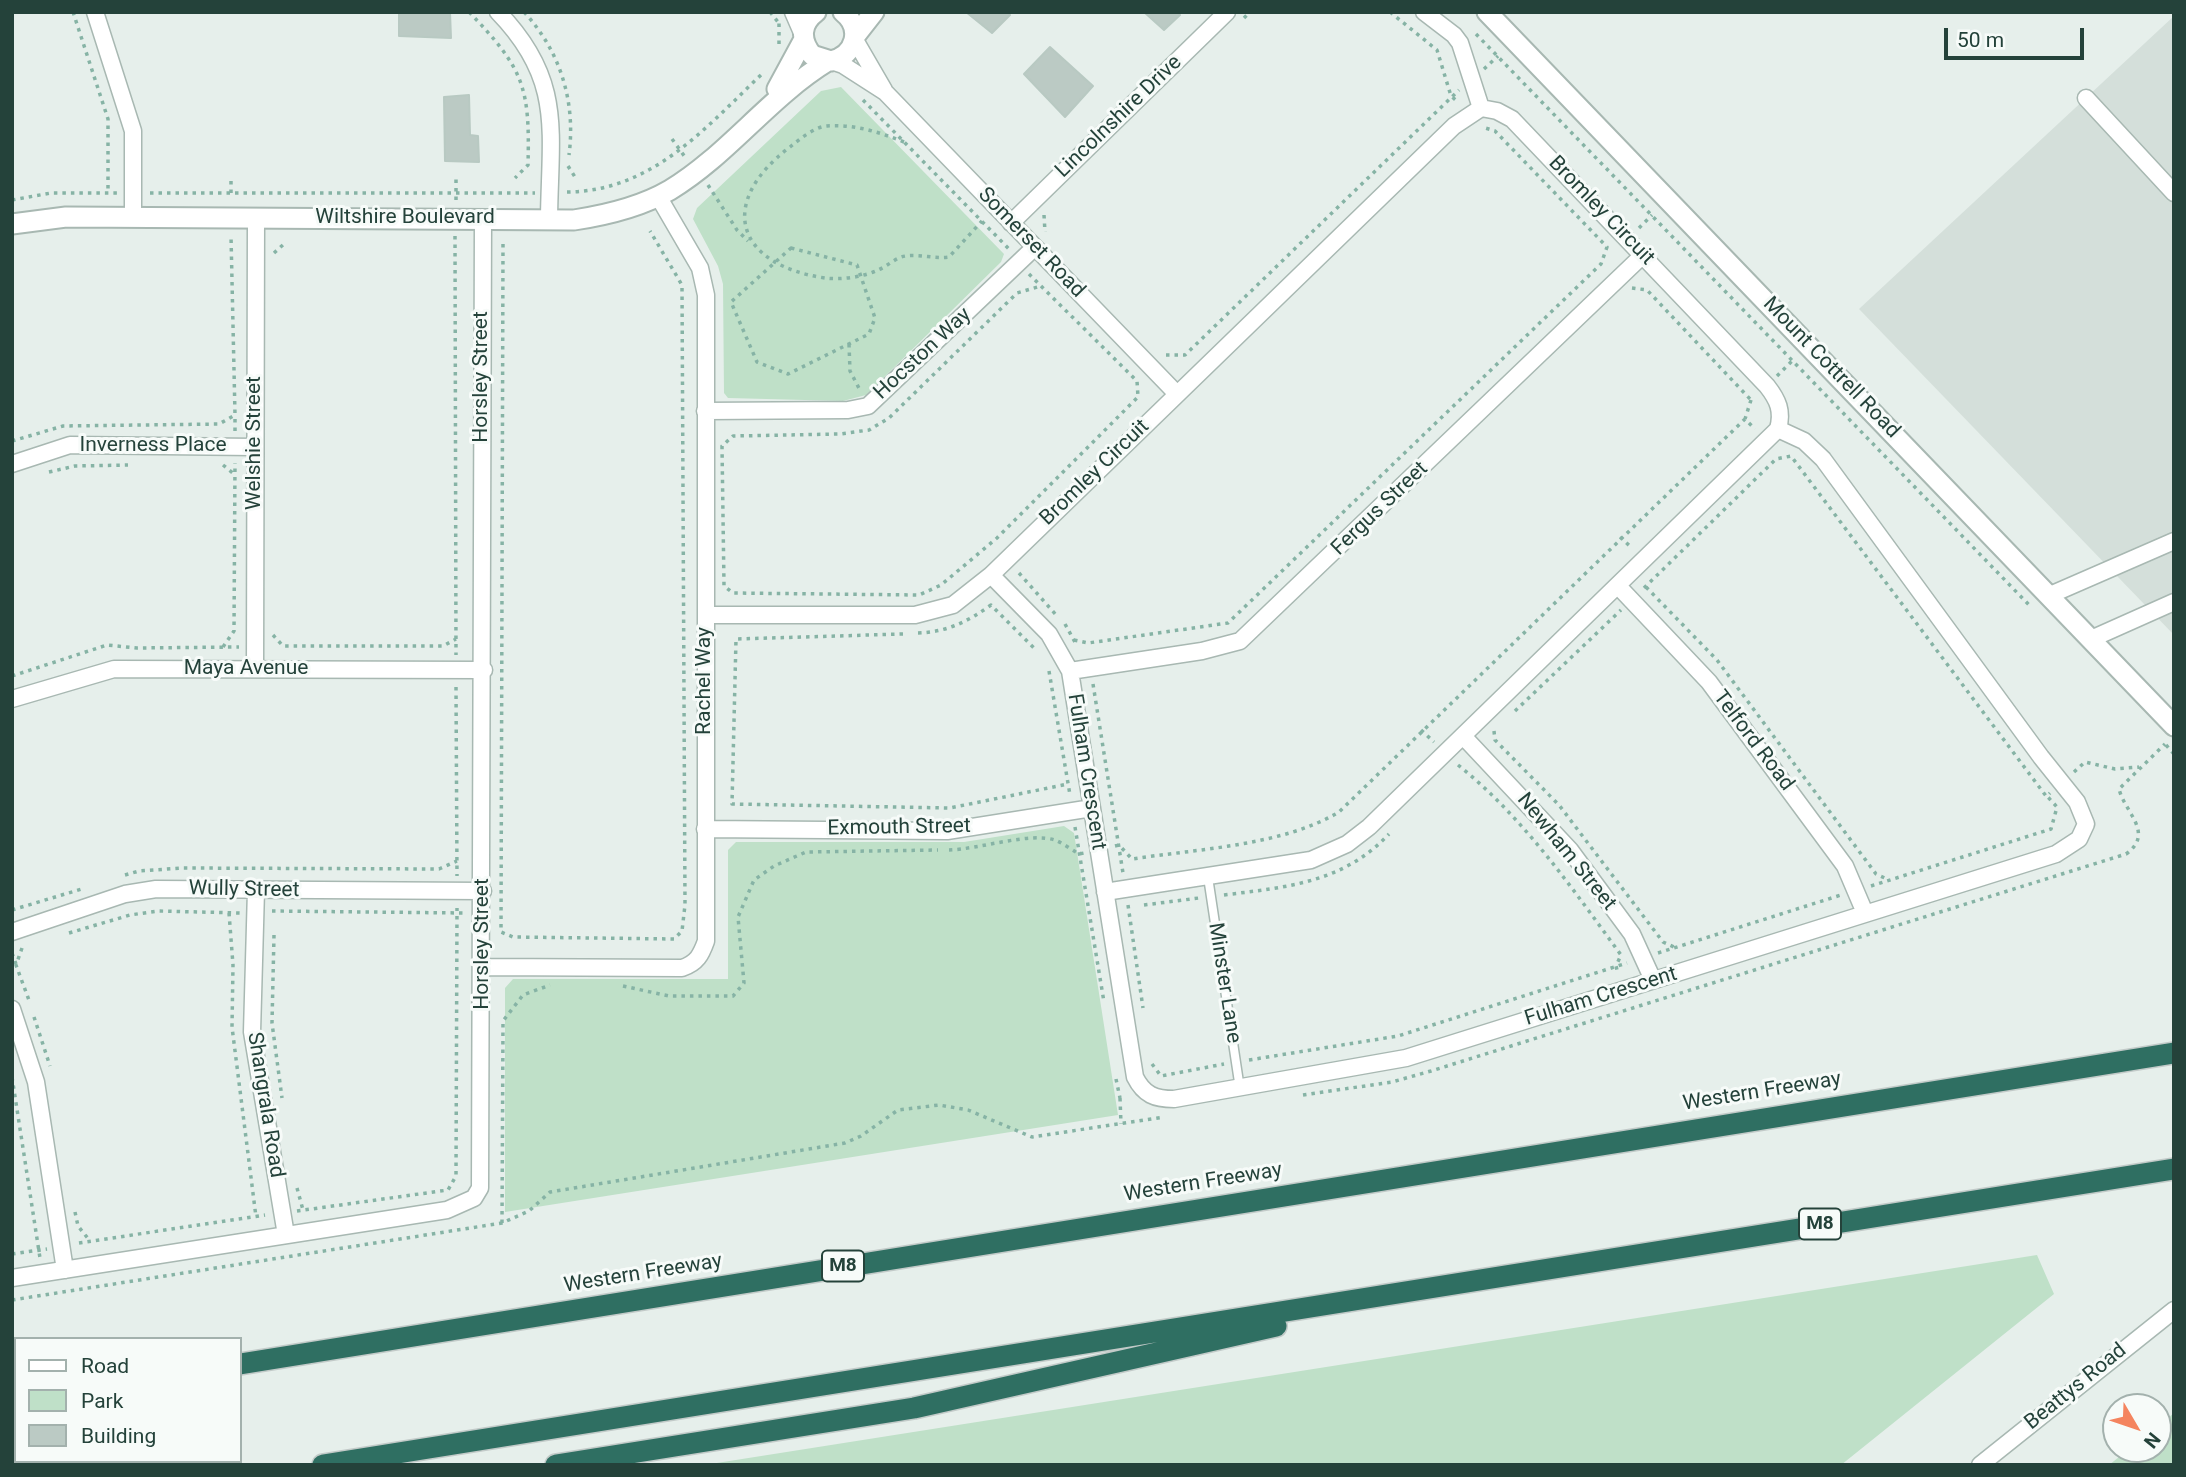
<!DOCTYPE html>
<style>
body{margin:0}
#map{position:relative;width:2186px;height:1477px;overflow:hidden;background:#e6efeb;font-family:Roboto,sans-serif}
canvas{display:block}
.frame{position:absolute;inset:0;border:14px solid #24423a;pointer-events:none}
.legend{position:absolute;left:14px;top:1337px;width:228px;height:126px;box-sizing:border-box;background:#f7fbf9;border:2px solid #a3b1ad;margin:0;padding:9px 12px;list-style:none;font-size:21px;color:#24423a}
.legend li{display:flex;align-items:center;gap:14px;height:35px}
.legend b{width:35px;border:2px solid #a3b1ad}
.north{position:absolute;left:2102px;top:1393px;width:70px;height:70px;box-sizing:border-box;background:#f7fbf9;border:2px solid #a3b1ad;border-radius:50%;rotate:129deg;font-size:19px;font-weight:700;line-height:28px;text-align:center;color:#24423a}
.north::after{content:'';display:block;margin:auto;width:24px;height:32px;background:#f4845f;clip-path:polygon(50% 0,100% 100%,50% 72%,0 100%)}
.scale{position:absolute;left:1944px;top:28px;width:140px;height:32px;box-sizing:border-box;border:4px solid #24423a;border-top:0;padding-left:9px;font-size:21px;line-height:24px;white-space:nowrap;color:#24423a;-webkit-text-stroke:5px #f7fbf9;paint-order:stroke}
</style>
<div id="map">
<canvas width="2186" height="1477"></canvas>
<div class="frame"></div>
<ul class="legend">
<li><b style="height:9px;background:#fff"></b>Road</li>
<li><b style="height:19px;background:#bfe0c8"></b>Park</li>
<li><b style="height:19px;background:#bbcac4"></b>Building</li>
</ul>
<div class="north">N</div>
<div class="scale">50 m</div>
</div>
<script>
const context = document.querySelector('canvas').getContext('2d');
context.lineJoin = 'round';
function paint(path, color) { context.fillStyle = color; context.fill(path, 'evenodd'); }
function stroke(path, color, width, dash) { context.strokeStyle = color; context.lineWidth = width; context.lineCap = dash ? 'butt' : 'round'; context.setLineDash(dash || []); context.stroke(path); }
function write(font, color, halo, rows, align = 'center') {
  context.font = font + ' Roboto,sans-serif'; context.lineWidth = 6; context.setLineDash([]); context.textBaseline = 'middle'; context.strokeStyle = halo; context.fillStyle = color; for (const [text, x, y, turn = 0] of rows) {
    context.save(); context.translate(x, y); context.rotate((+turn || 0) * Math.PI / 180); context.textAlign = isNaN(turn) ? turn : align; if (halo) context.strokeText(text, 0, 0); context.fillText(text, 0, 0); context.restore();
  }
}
paint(new Path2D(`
 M2174,16V635L1859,309Z`), '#d4dfda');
paint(new Path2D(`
 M841,87L1004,254L1001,262L866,395L843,401L728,398L724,393L723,284L718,266L693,219L697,208L821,91Z
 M1064,826L1074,833L1118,1115L505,1212V988L513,979H728V850L736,842H964Z
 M2037,1255L2054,1294L1841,1465H704Z
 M2174,1413V1465H2109L2129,1449H2158V1426Z`), '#bfe0c8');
const building = new Path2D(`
 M399,12H450L451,38L399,36Z
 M966,12H1008L1010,15L992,33Z
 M1144,12H1178L1180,15L1164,30Z
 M1050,47L1093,86L1065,117L1024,74Z
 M469,95L470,135L478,136L479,162L445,161L444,97Z`);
paint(building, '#bbcac4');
stroke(building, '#b8c9c2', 2);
const service = new Path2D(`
 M1208,877L1240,1089`);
const minor = new Path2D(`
 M95,12L133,131V218
 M498,12C564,80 550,131 549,218
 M793,12L803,35
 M1424,12L1454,35L1460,43L1481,108
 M855,40L884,90
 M831,61L843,65L885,92L1177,394
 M2086,98L2174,193
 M1011,223L1227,12
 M705,411L848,410L868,406L1035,247
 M12,464L70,445L255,447
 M991,575L1049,634L1070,671L1135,1077C1144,1095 1155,1099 1174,1099L1406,1058L2056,854L2079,839L2086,824L2077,802L2041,757L1823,459L1804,441L1778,429
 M1618,586L1709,682L1845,866L1865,913
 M2050,595L2174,541
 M706,615H915L953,605L991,575L1454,126L1481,108L1497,111L1512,119L1767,386C1778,400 1783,411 1778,429L1369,827L1347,844L1311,860L1105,892
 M2091,639L2174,602
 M255,669L256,217
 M1070,671L1202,651L1240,641L1643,255
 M12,699L114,669L484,670
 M1463,736L1570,850L1632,934L1653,980
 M705,829L947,831L1092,808
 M256,890L252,1032L286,1235
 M12,932L125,894L156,889L483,891
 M483,967L682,968C697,963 701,955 706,941V295L700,268L658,196
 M12,1009L36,1082L65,1270
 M12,1278L447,1210L474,1198L480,1188L483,218
 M1980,1465L2174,1310`);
const tertiary = new Path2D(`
 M816,12C800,24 800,40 812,55L831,61C856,55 863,28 843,12
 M1487,12L2174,726
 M856,35L874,12
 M777,89L803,41
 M12,224L66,217L574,220C607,215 641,207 670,190C728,155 769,97 828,61`);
const motorway = new Path2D(`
 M240,1364L2174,1053
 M12,1401L16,1400
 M323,1465L2174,1169
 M556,1465L914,1408L1276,1326`);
stroke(service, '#a8b8b2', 11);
stroke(minor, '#a8b8b2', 19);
stroke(tertiary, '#a8b8b2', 23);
stroke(motorway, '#c2cac8', 24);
stroke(new Path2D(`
 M73,12L108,119V193
 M469,12C524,69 530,87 528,165L515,178
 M524,12C560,51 576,101 569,155
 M770,12L778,22
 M1390,12L1437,50L1451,96L1458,102
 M1244,18L1250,12
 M1476,34L2031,607
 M779,44V23
 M1484,69L1498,56
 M863,100L1009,249
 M672,139L685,157
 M904,142C879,132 854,124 827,126C814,127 800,139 790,147C716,203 736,265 825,278C842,280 863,277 878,270C888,266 896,257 906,256C920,254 935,259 949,257L982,221
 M568,166L575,177
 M708,185L737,230L748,241
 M567,192C653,191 705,128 763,73
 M150,193H535
 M231,193V178
 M12,200L51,193H118
 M456,200V178
 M1044,215L1045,232
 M1639,228L1652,215
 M455,236L456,655
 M503,244L501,932L513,937L674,939L682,931L685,905L682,285L650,231
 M791,248L857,265L875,318L869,334L788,374L757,362L731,302Z
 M274,253L285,243
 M1029,274L1041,286
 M1041,286L1137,381L1138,397L997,538L941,585L919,595L733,593L724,586L722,446L733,436L840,434L869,430L889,418L1017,293Z
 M1632,288L1647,290L1751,400
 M849,344L850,371L861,392
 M1166,355H1185L1459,90
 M1777,376L1793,360
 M1751,400L1745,419L1755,429
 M235,431V415
 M12,441L63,426L219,424L235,415L231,236
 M223,465L234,474
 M49,472L75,466L128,465
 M1620,537L1632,548
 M1019,573L1057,616
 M1646,587L1717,660L1876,874L1887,879
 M1644,588L1776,459L1791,456L2046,796
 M1065,624L1076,644
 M918,633C947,632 967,622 991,605L1037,651
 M903,634L736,639L732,804L950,808L1068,784
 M273,635L283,646H443L456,639
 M1074,640L1088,643L1228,623L1601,264L1607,247L1495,131L1482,127
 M223,647L234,631L235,463
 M1049,671L1070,795
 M12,676L107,645L137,648L239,647
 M1093,684L1123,873
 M456,687L457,876
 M1515,711L1621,610
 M1421,730L1434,742
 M1494,731L1495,740L1559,805L1663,942L1674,947
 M2166,745L2174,754
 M1458,765C1523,817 1572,888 1621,955L1616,966L1618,974
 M2074,772L2085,762L2115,769L2139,767
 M1075,827L1104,1002
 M1115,846L1119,845L1132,859C1197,849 1282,846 1339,812L1745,419
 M949,850C980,849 1029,832 1055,840C1063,843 1072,850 1079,854L1084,853
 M125,875L139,871L183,868L439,869L457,861
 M1871,886L2051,829L2057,807L2047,796L2050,793
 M1224,895C1287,887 1343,883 1389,834
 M1128,905L1143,1008
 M1144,905L1199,898
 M12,910L85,888
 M272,911L464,913
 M229,913L233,965L232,1027L256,1217
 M69,933L130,915L158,911L240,913
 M274,935L272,1023L282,1098
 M22,948L16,965L30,1003
 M12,953L16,964
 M1658,953L1841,895
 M623,986L669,996H733L744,983L738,917L754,880L774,866L806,852L938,850
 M34,1017L50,1066
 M1249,1060L1398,1036L1627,963
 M1152,1064L1161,1076L1224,1064
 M12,1077L40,1258
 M1116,1079L1120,1098
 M1303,1095L1392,1082L1431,1071L2126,854C2155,833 2125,813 2119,789L2165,744
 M1120,1098L1121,1124
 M297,1188L303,1210
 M297,1211L448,1190L456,1176L457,908
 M75,1212L78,1226L90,1241
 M502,1223L503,1021L523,995L550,985
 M79,1243L265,1215
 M12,1254L47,1249
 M12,1300L502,1223L529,1211L550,1192L845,1143L861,1136L898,1110L939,1105L968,1110L1032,1137L1164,1117`), '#86b3a5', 3.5, [3.5, 5]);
stroke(service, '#fff', 8);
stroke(minor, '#fff', 16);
stroke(tertiary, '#fff', 19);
stroke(motorway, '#2f6f62', 21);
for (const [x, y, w] of [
 [1820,1224,42],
 [843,1266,42]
]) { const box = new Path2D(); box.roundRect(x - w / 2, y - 15.5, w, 31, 5); context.fillStyle = '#f7fbf9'; context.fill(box); stroke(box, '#24423a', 2); }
write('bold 19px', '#24423a', null, [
 ["M8",1820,1224],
 ["M8",843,1266]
]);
write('21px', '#24423a', '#f7fbf9', [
 ["Lincolnshire Drive",1119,117,-44],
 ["Bromley Circuit",1601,211,46],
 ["Wiltshire Boulevard",405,218],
 ["Somerset Road",1031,243,46],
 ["Hocston Way",923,354,-43],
 ["Mount Cottrell Road",1831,368,46],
 ["Horsley Street",482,377,-90],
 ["Welshie Street",255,443,-90],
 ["Inverness Place",153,446],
 ["Bromley Circuit",1095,473,-44],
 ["Fergus Street",1380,509,-44],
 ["Maya Avenue",246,669],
 ["Rachel Way",705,681,-90],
 ["Telford Road",1753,741,53],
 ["Fulham Crescent",1086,772,81],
 ["Exmouth Street",899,828,-1],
 ["Newham Street",1566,852,51],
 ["Wully Street",244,890,1],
 ["Horsley Street",483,944,-90],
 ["Minster Lane",1224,983,81],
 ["Fulham Crescent",1601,997,-17],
 ["Western Freeway",1762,1092,-9],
 ["Shangrala Road",265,1105,81],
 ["Western Freeway",1203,1183,-9],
 ["Western Freeway",643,1274,-9],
 ["Beattys Road",2076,1387,-39]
]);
</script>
